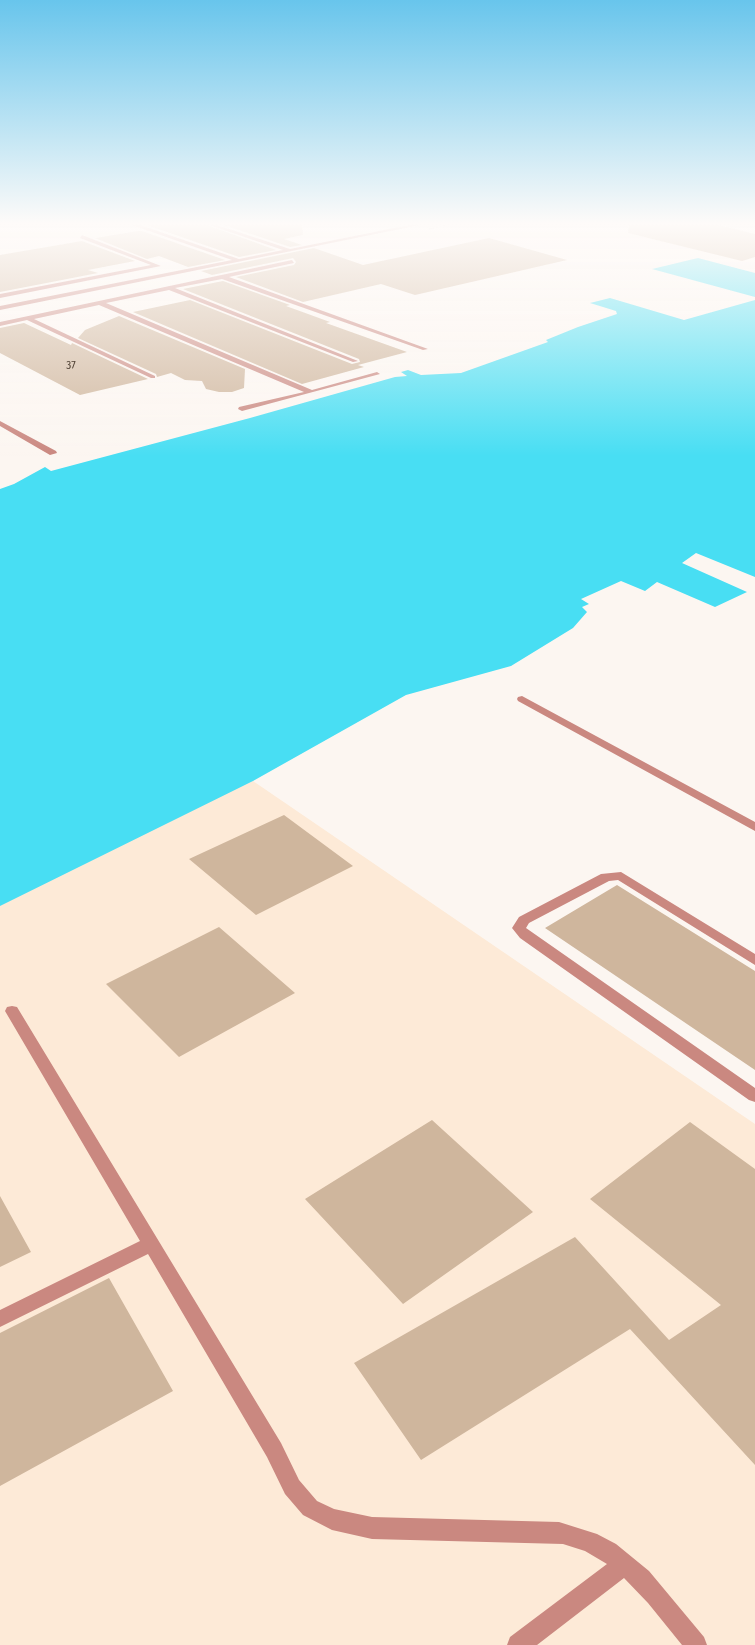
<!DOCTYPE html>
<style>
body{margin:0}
canvas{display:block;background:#fcf6f1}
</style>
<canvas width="755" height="1645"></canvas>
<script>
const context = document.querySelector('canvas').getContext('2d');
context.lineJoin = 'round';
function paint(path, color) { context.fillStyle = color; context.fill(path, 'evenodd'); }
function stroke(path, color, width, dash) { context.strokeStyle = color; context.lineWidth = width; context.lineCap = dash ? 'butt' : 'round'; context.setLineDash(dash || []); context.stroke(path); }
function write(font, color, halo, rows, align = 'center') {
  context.font = font + ' "Fira Sans Condensed",sans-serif'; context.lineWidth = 5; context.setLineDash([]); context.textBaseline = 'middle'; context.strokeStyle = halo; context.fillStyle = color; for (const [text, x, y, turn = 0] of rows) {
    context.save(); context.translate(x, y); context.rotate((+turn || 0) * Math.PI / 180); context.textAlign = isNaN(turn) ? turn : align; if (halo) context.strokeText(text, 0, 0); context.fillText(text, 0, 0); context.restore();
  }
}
paint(new Path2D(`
 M253,781L755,1124V1645H0V896Z`), '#fdead7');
paint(new Path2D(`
 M698,258L755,273V297L652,269Z
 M610,298L684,320L755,300V577L696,553L682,563L747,592L715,607L657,582L645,591L621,581L581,599L589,604L582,607L587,612L573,628L511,666L406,695L253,781L0,906V489L14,484L45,467L51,471L250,418L395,377L407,376L401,372L408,370L421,375L461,373L548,342L546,340L578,327L617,314L616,311L590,303Z`), '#48def3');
paint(new Path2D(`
 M147,225H207L276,250L239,257Z
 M224,225H302L303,235L284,239L302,245L290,247Z
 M629,225H718L755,234V257L742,261L628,233Z
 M138,231H142L225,260L188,267L159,256L147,259L95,238Z
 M489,238L567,260L415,295L381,284L303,302L236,277L294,265L296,262L293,258L212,275L201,271L314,248L363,265Z
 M82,241L135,261L88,270L98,273L0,292V255Z
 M223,281L290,305L286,306L330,322L326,323L407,352L358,365L364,367L302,384L133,312L190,300L352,364L360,362L359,359L183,289Z
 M119,316L245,369L244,388L232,392H219L206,389L202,381L185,380L171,373L157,377L156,374L78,338L85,330Z
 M24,323L71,345L72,343L148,379L80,395L0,353V328Z
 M284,815L353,866L256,915L189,859Z
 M617,885L755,971V1070L545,928Z
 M219,927L295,993L179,1057L106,984Z
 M432,1120L533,1212L403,1304L305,1199Z
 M690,1122L755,1169V1465L630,1329L421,1460L354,1363L575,1237L669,1340L721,1305L590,1199Z
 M0,1196L31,1252L0,1267Z
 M109,1278L173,1391L0,1486V1333Z`), '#cfb69d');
stroke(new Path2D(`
 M429,229L446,225`), '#b8b1ab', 1, [2.5, 1]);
paint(new Path2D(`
 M132,225H140L239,259L283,250L209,225H217L290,249L409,225H420L0,310V306L232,260Z
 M82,235L161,266L0,298V294L151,265L80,238Z
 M292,260L294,263L229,277L428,349L423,350L222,279L175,288L358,361L353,362L169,290L106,303L312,390L377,372L380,374L242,411L238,409L239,407L304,392L99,305L34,319L155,376V378H151L27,320L0,326V322Z
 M0,421L56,451L57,453L50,455L0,426Z
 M522,696L755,822V831L518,701L517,699L518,697Z
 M621,872L755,954V965L618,880L609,881L529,923L526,928L755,1088V1102L749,1100L520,938L512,928L519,917L601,874Z
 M12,1006L17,1007L281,1443L299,1480L317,1501L334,1509L372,1517L559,1522L597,1534L616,1544L649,1571L704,1637L707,1645H682L648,1603L624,1578L537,1645H507L510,1637L607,1564L585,1551L563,1544L372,1539L332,1530L303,1515L285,1494L267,1457L148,1254L0,1327V1310L140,1241L5,1011L7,1007Z`), '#ca8880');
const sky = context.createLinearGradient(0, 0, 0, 456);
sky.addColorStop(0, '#68c5ec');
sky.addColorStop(0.49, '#fefbf9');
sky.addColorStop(1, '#fefbf900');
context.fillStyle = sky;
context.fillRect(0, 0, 755, 456);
write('11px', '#4f4134', null, [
 ["37",71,366]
]);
</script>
